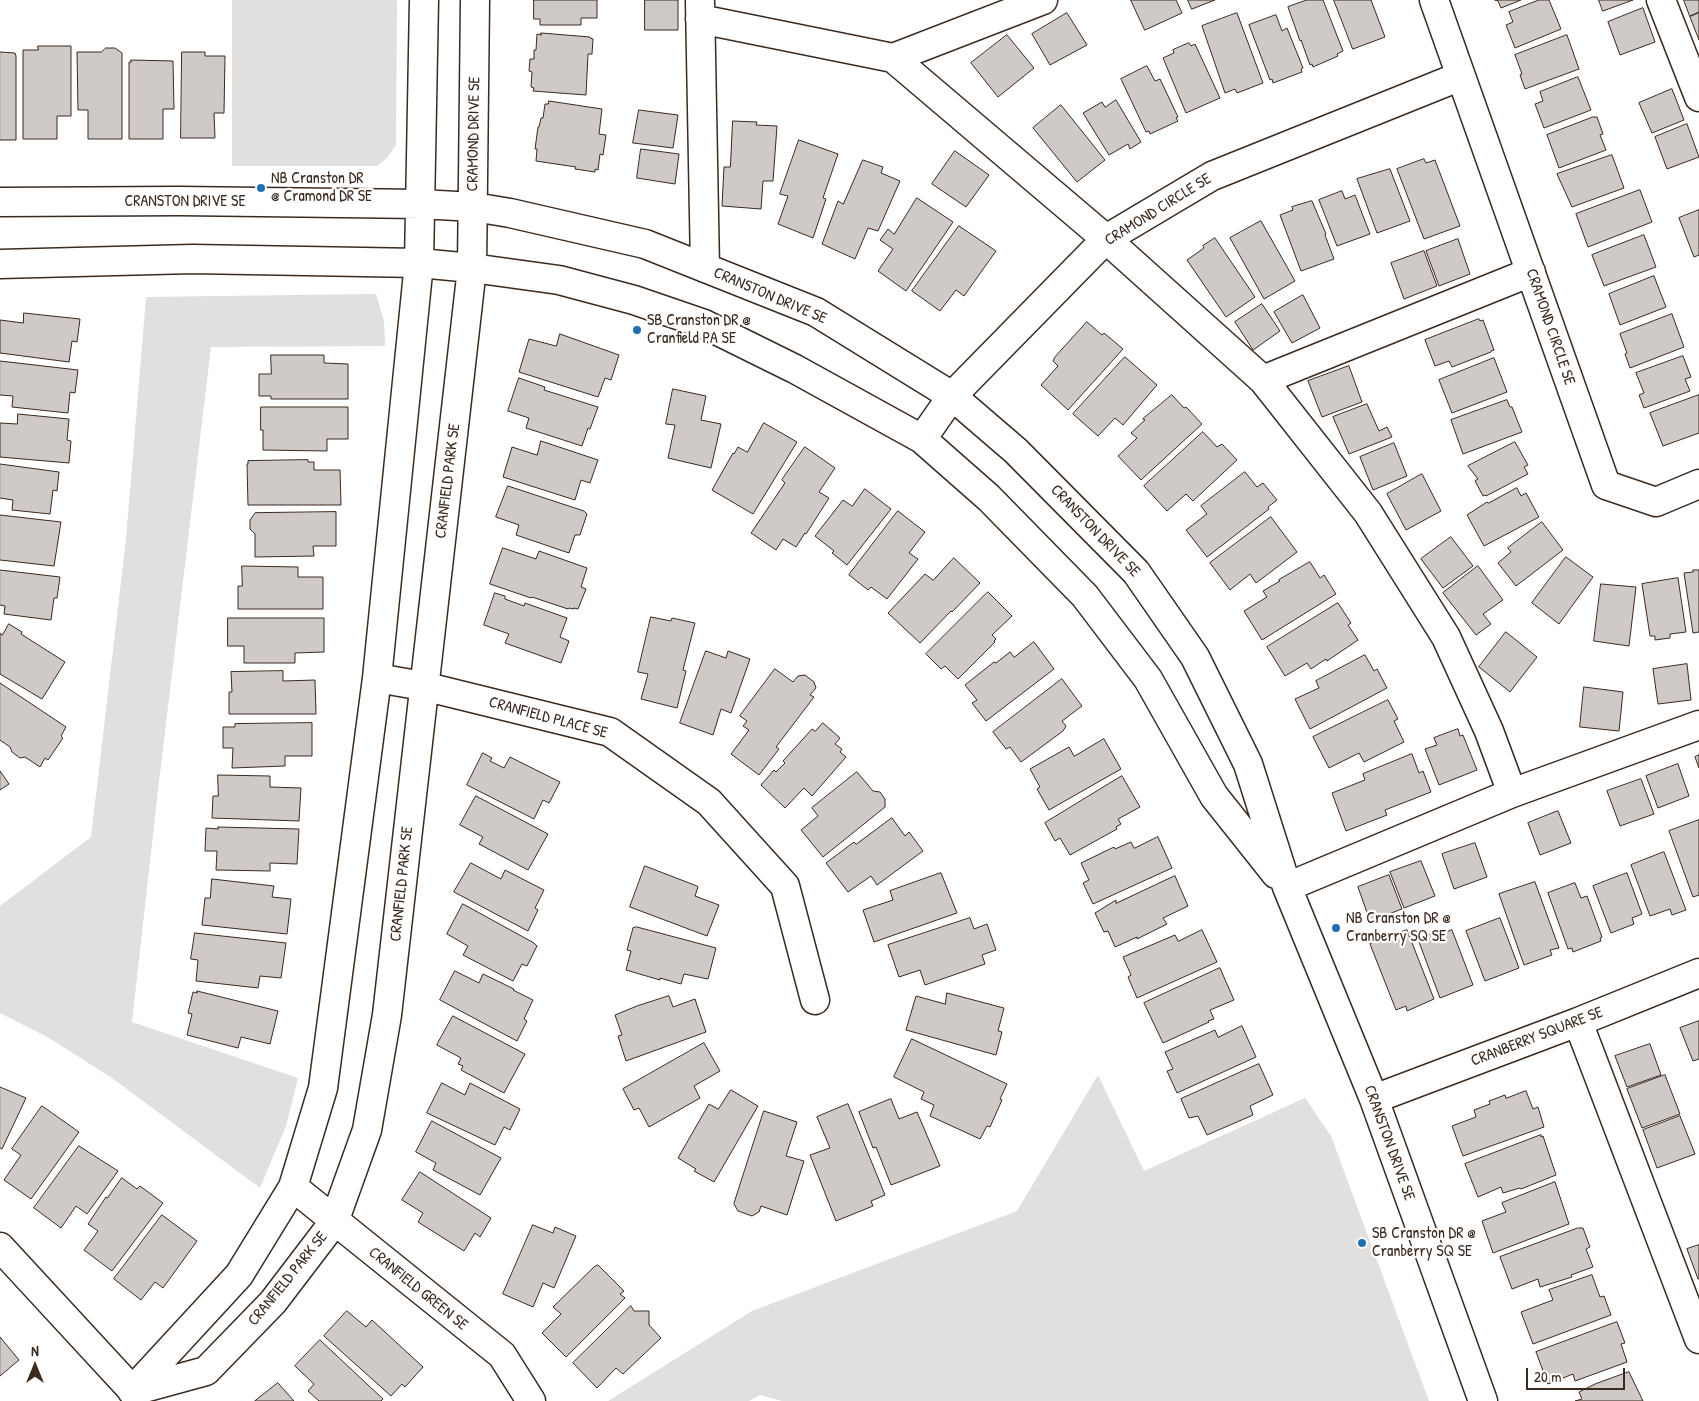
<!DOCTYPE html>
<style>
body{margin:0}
#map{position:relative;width:1699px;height:1401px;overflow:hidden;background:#fff;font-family:"Patrick Hand",sans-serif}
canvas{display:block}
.north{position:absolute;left:10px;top:1341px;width:50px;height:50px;-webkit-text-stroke:4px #fff;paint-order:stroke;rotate:0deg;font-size:14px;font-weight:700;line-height:20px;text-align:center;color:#3b2a1e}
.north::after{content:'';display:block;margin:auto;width:18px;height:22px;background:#3b2a1e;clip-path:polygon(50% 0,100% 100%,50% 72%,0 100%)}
.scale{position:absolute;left:1526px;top:1368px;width:99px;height:22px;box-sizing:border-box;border:2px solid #3b2a1e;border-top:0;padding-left:6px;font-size:15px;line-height:18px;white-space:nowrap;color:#3b2a1e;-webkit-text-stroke:4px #fff;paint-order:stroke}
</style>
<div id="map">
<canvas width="1699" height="1401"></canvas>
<div class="north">N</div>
<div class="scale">20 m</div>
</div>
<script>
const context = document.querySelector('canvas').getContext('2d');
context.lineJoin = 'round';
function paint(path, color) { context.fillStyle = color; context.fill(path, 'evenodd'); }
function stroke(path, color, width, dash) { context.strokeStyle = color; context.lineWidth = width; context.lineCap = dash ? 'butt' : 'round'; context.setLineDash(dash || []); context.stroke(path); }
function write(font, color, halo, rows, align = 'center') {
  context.font = font + ' "Patrick Hand",sans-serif'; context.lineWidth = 4.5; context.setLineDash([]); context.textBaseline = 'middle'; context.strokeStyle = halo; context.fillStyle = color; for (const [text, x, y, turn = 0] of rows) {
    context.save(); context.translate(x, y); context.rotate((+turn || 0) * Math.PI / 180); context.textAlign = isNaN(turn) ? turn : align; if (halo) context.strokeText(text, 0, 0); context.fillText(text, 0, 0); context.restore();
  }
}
paint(new Path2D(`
 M232,0H397L396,145L388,157L377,166H232Z
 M367,294H376L384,321L385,346L211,347L157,799L132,1022L298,1078L286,1126L260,1188L112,1078L49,1038L0,1013V906L91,837L126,539L146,297Z
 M1098,1075L1144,1171L1305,1098L1331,1136L1429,1401H782L760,1395L749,1401H608L752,1311L1017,1211Z`), '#e2e0de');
const building = new Path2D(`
 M534,0H597V18H581V25H540V19H534Z
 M645,0H678V30H645Z
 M1131,0H1176L1182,13L1145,30Z
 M1188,0H1215L1192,9Z
 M1307,0H1323L1343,51L1337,54L1338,56L1313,67L1312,64L1310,65L1301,40L1300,41L1288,7Z
 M1334,0H1371L1385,37L1353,49Z
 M1495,0H1521L1501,8L1498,1Z
 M1539,0H1549L1561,29L1515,48L1506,25L1513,22L1509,12Z
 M1599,0H1633L1603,11Z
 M1684,0H1699V12L1690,16Z
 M1643,8L1655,42L1620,55L1608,22Z
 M1067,13L1087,45L1050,65L1032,34Z
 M1237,13L1263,83L1237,93L1235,89L1225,93L1202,26Z
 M1699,13V40L1690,17Z
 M1276,15L1282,31L1287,28L1303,68L1301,69L1302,72L1273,83L1272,79L1270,80L1249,25Z
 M541,33L590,37V38L593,39L592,54H588L586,95L533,91L534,88L531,87L532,72L529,71L530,59H534V50H536L537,34L541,35Z
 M1007,35L1034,68L998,97L971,63Z
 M1567,35L1579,69L1525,89L1520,75L1522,74L1515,55Z
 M1189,43L1191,46L1195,44L1220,98L1186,113L1163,58L1174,53L1173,50Z
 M38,46H71V116H57V139H23V50H38Z
 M106,48H115L122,53V139H88V110H78L77,52H101Z
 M0,52L15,53L16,56V140H0Z
 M182,52H205V56H225L224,113H214L215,138H181Z
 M131,60L173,61L174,109H163V139H129V62H131Z
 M1147,66L1155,81L1160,79L1178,117L1176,118L1178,121L1150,134L1149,131L1146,132L1121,79Z
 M1578,77L1591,110L1544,128L1535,104L1543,101L1540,92Z
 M1672,89L1684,120L1652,133L1639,103Z
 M1116,100L1141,142L1130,149L1128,144L1109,155L1083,113L1102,102L1105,107Z
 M549,101L602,109L599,134L606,135L603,155L600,154L598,170L595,169V172L575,169L576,167L536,161L537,149H535L538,127H539L541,118H543L545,104H548Z
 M1061,105L1105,160L1077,182L1033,128Z
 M639,110L678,115L673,148L633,143Z
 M1593,117H1597L1603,134L1600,135L1606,150L1559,168L1547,135Z
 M733,121L757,122L756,125L777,126L773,181H763L761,209L722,206L724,167H730Z
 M1687,124L1699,157L1667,169L1655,137Z
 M799,140L838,154L823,198L826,199L813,238L778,224L788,196L780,194Z
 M641,149L679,154L675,184L637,178Z
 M955,151L989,175L966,207L932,184Z
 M1612,155L1624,188L1572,207L1557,174Z
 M1424,159L1426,163L1435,160L1460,226L1424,239L1397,169Z
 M863,160L883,167L881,173L900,181L878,231L868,228L855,259L822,244L838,201L843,204Z
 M1390,169L1410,221L1377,233L1357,179Z
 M1640,190L1652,222L1588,247L1576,214Z
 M1342,191L1345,199L1355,195L1370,234L1337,246L1319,200Z
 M917,198L953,222L906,291L878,271L893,249L880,240L888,229L894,234Z
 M1312,201L1326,234L1325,235L1334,259L1301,271L1280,215L1293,210L1292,207Z
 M1699,210V255L1694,257L1679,218Z
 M1261,221L1295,281L1264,299L1230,238Z
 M959,226L996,251L964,296L956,290L940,311L912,291Z
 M1644,235L1656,267L1604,286L1592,255Z
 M1215,238L1255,297L1226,317L1187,260L1204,248L1203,246Z
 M1458,239L1470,274L1439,286L1426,251Z
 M1424,251L1437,286L1404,299L1391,263Z
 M1654,276L1666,307L1620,325L1609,294Z
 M1303,295L1320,328L1292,343L1274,312Z
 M1262,304L1280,331L1253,350L1235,322Z
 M24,313L80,319L77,342L72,341L69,362L0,353V320L23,323Z
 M1672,314L1684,347L1630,368L1625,354L1627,353L1620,334Z
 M1479,319L1480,321L1483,320L1494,350L1491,351V352L1452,367L1449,361L1435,366L1425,340Z
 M1087,322L1102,335L1104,333L1123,349L1068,410L1041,385L1058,366L1053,361L1055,357Z
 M560,334L619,355L611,380L605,378L598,397L519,372L529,339L556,346Z
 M271,355H324V363L348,364V399H271V396H259V374H271Z
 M1683,356L1691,377L1685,379L1690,391L1644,408L1639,395L1644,393L1636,373Z
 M1125,357L1157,385L1123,425L1115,418L1098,436L1073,414Z
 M1494,358L1507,392L1452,413L1439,380Z
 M0,361L78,370L75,393L70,392L68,413L12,407L13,396L0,395Z
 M1349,366L1362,402L1322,417L1308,381Z
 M519,378L545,387L544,390L598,407L590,429L588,428L582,446L526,428L529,418L508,411Z
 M673,389L706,396L701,420L721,424L711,468L668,458L675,425L666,424Z
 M1172,395L1184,408L1186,407L1202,424L1141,480L1118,456L1137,438L1131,433L1145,420L1143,419Z
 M1699,395V433L1663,446L1650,413Z
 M1507,400L1510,407H1512L1522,432L1463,454L1451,420Z
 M1367,404L1379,431L1387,427L1392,437L1349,454L1333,417Z
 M261,407H348V439H327V451L263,450V430H261Z
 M18,414L69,419L67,440L71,441L69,463L0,457V423L17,424Z
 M764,423L797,442L753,514L712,490L733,453L734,454L738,447L747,452Z
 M1203,432L1217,447L1222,444L1237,460L1193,501L1186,494L1167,511L1144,486Z
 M541,441L598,460L590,483L581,480L575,500L503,477L512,447L537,455Z
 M1515,442L1528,465L1524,467L1528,474L1486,496L1485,495L1483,496L1475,481L1478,479L1468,466Z
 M1394,443L1407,476L1373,490L1360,457Z
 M805,447L835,468L819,492L829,498L806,534L805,533L796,547L783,539L776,550L751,533L785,483L782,480Z
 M308,460V462H314V470H340L341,505H248L247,464H248V461Z
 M0,464L59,472L57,491L53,490L50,514L12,510L13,500L0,498Z
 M1245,472L1257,487L1263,483L1277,500L1268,507L1269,509L1207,557L1186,530L1207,514L1201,506Z
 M1422,474L1441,511L1406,530L1387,494Z
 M508,486L584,511L587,514L580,535H575L569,553L516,535L519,525L496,517Z
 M1517,488L1521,496L1526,493L1539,517L1484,546L1467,515L1487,502L1488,503Z
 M865,489L891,509L847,565L832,553L834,551L815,536L843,500L852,506Z
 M898,511L925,532L909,553L918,559L887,599L871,587L868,590L849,575Z
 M336,512V546H313L314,556L255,557V534L250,529V520L255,513Z
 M0,515L61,522L54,566L0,560Z
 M1271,517L1297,552L1256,583L1250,574L1230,590L1210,563Z
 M1542,522L1563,550L1516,586L1498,563L1511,552L1508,548Z
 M1451,537L1473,566L1443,588L1421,559Z
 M503,548L536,559L539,551L587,568L581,587L586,589L578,609L574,608V609L569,608L568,609L532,597L531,598L490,584Z
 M1566,557L1593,577L1559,624L1532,603Z
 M954,558L980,583L952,612L951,611L920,643L888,613L925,574L933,580Z
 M1310,562L1320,578L1324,575L1336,594L1262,640L1244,611L1267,597L1263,591L1280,581L1279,580Z
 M242,566L298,567V577H323V609H238V586H242Z
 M1478,566L1503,600L1483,614L1491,624L1476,635L1443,593Z
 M0,570L60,577L57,598H54L51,620L4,614L5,606L0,605Z
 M1693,570H1699V632L1693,633L1684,573L1693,572Z
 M1678,578L1686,632L1670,634V638L1655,640V636H1650L1642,584Z
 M1601,584L1636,587L1629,646L1594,641Z
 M988,592L1012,616L992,635L996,639L994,641L995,642L958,679L945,666L941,669L926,654Z
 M495,593L505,596V599L524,606L525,603L567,618L560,637L569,641L561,663L505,643L509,634L484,625Z
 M1338,603L1351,623L1348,625L1358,640L1327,661L1326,659L1311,669L1307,663L1285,676L1267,647Z
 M651,617L671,621L672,618L695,623L683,670L686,671L677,708L641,699L648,674L638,672Z
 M228,618H324V652L295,653V663H244V646H228Z
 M9,624L22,632L21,634L65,662L42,699L0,674V633L2,635Z
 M1506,632L1537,657L1510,692L1479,667Z
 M1034,642L1054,669L986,721L972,703L977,700L965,685L994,662L996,663L1010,652L1014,657Z
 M706,651L726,658L728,651L750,659L731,713L721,709L713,735L680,723Z
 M1365,655L1374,671L1377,669L1387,688L1310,729L1295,699L1319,688L1316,681Z
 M1687,664L1691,700L1658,704L1653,669Z
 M775,669L793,682L798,676L805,675L814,682L816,688L810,695L814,697L776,747L779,749L759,775L731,754L749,730L743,726L747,721L740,716Z
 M283,671V681L315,680L316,714H229V692H232L231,672Z
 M1062,679L1082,706L1062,721L1066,726L1063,731L1021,762L1010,747L1006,749L993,732Z
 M0,683L66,727L61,736L63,738L48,760L45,758L40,767L25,757L20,758L12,752L10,747L0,740Z
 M1584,687L1623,692L1619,731L1580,727Z
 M1388,700L1398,719L1394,721L1404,742L1364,762L1359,753L1329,768L1313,737Z
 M312,723V756H285V766L232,768L233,748H223V727H235V724Z
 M823,723L840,738L835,744L842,749L840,752L846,757L812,796L804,788L785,808L761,785L774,770L776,772L785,763L783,761L812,729L815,731Z
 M1458,729L1460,736L1463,735L1477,770L1439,785L1425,749L1437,745L1434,738Z
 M1104,739L1121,769L1049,810L1037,789L1040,787L1030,769L1069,747L1074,756Z
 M483,753L492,758L490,761L504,768L510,757L560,782L549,803L543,800L534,819L467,785Z
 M1412,754L1419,773L1423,771L1431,792L1385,810L1387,815L1346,831L1332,793L1365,780L1363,774Z
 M1699,755V768L1695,757Z
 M1678,764L1689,796L1658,808L1646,776Z
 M0,771L9,784L0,790Z
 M857,772L873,791L880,792L885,799V807L823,857L801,830L818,816L812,808Z
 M218,775L270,776V787L301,788L299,821L212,818L213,796H218Z
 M1122,776L1140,807L1118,819L1121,824L1116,827L1117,829L1070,855L1060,838L1055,841L1045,823Z
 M1641,779L1654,814L1620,826L1607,791Z
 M476,796L548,834L528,870L479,844L483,837L460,825Z
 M1558,811L1571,843L1540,855L1528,823Z
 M892,818L905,836L909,832L923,851L877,885L871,876L848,892L826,863L854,842L856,844Z
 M1699,820V895L1693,897L1669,831Z
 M218,827L299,829L297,864L270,863V871L216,870L217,851H205L206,828L218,829Z
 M1158,837L1172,868L1093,904L1083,883L1089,880L1081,863L1114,847L1115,849L1131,842L1134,848Z
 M1475,843L1487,877L1454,889L1442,854Z
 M1664,852L1686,910L1672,915L1670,909L1650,916L1631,865Z
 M1421,861L1435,896L1404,908L1390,872Z
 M471,863L501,879L505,870L544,890L535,908L538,910L528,931L454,892Z
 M645,866L697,886L698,887L695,896L719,905L707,936L630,907Z
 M941,873L957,913L874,942L863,910L893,900L890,891Z
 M1627,873L1642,914L1632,918L1634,924L1611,933L1593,886Z
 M1389,875L1402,909L1370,921L1358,887Z
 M1175,876L1188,906L1163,918L1167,924L1137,939V937L1115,947L1108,931L1104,932L1095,913L1116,900V903Z
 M212,879L274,886L272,897L291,899L287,934L202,925L205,898H210Z
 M1535,882L1559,948L1550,950L1552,955L1524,965L1499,894Z
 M1575,883L1581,898L1587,896L1602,937L1600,938L1601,941L1573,952L1572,948L1568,949L1548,893Z
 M463,904L534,943L537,946L527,966L522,964L513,981L463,955L468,946L447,934Z
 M970,918L974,929L987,924L996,950L982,955L985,964L925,985L920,970L899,977L888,945Z
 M1500,918L1519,968L1485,981L1466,931Z
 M637,927L716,948L708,979L684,974L681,984L660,978V980L626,970L631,951L627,950L633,928Z
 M1202,930L1217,962L1137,998L1128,977L1131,975L1123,957L1175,935L1178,941Z
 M1407,930L1434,999L1407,1011L1406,1006L1396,1010L1370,944Z
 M1452,930L1473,985L1440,998L1419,942L1421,941L1420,938L1438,931L1439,935Z
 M195,933L286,943L281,978L260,976L258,988L196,981L198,960L191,959Z
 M1220,968L1234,1000L1210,1010L1214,1019L1208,1021L1209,1022L1163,1043L1144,1003Z
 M455,971L479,983L483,974L514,989L513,990L533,1000L524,1019L527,1021L517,1041L440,1000Z
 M197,991L278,1011L270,1044L241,1037L238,1048L187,1035L192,1014L188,1013L193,992L197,993Z
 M947,993L1004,1008L998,1031L1002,1032L996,1055L906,1030L916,996L945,1004Z
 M669,996L673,1007L695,999L706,1032L626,1061L618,1036L622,1035L615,1015L637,1006Z
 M453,1016L525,1054L504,1093L461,1070L463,1066L458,1064L461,1058L437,1045Z
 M1699,1021V1059L1693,1061L1680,1028Z
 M1242,1026L1256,1057L1177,1093L1167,1071L1173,1069L1165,1052L1215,1030L1218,1037Z
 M912,1039L1007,1084L1000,1099L1002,1100L990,1127L987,1126L980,1139L930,1116L934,1105L921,1099L924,1092L894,1077Z
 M704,1043L720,1071L694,1086L700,1098L649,1127L639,1108L634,1110L623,1089Z
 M1650,1044L1661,1075L1627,1087L1615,1056Z
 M1259,1064L1273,1095L1250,1106L1253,1115L1207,1135L1198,1116L1189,1118L1181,1099Z
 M1665,1075L1680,1114L1642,1128L1627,1089Z
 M442,1083L465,1095L470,1083L520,1109L510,1130L504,1127L495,1145L427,1113Z
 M0,1087L26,1098L2,1149L0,1148Z
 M731,1090L758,1106L714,1182L694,1171L696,1169L678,1158L709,1104L718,1109Z
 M1526,1091L1533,1109L1538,1107L1544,1127L1463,1156L1452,1126L1476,1117L1474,1110L1490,1104L1489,1101L1505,1095L1506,1098Z
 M891,1099L899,1119L917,1112L940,1166L891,1185L876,1147L873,1148L859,1112Z
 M848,1104L885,1195L871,1201L873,1206L836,1221L810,1155L830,1148L817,1117Z
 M42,1106L79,1132L31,1199L4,1180L21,1155L12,1149Z
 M764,1111L797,1122L786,1156L804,1161L787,1215L761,1206L759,1212L752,1216L738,1211L734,1204Z
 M1680,1116L1695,1154L1657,1168L1643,1130Z
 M432,1121L501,1158L480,1195L433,1170L436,1163L416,1152Z
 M1541,1135V1137L1543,1136L1556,1175L1521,1189L1520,1188L1503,1193L1501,1187L1478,1197L1465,1164Z
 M79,1146L118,1171L87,1214L76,1206L61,1228L34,1208Z
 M420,1172L491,1218L480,1237L475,1233L464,1251L418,1222L423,1213L402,1200Z
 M122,1178L137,1189L140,1186L163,1203L112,1271L84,1250L98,1231L88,1224L106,1197L107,1198Z
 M1555,1182L1569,1224L1493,1253L1482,1221L1506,1212L1502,1203Z
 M162,1215L197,1241L163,1288L155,1282L141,1300L114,1279Z
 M533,1225L553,1233L555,1227L576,1236L554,1288L543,1283L533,1307L503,1294Z
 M1578,1228H1583L1590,1247L1586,1249L1593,1267L1571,1275L1572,1277L1540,1287L1538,1279L1512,1289L1500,1257Z
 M1699,1245V1279H1698L1687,1249Z
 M598,1265L624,1291L620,1294L625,1298L566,1357L542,1333L561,1314L553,1307L594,1267Z
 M1592,1275L1600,1297L1604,1296L1611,1315L1533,1344L1521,1312L1553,1300L1549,1290Z
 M631,1306L634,1311H649V1325L661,1338L623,1374L616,1368L597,1388L573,1363Z
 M347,1311L366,1327L372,1320L423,1367L405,1387L402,1384L391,1396L324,1336Z
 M1617,1322L1625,1343L1621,1344L1627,1362L1575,1381L1573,1374L1548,1384L1536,1352Z
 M0,1337L19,1360L0,1376Z
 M320,1340L383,1399L381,1401H319L308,1391L314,1384L295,1366Z
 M1629,1372L1643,1401H1575L1582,1399L1579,1392L1595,1384Z
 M278,1383L294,1401H255Z`);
paint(building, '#cfcac7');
stroke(building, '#3b2a1e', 1);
const minor = new Path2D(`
 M1434,0L1606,485L1656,502L1699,484
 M1661,0L1699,97
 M700,2L705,268
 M700,19L893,58L1043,0
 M893,58L1106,239L1263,380L1271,390L1368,513L1446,637L1489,731L1512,793
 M0,202L180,201L421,204L474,207L510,213L645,244L816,312L952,396L1016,451L1136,572L1195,657L1248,764L1287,887L1374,1099L1483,1401
 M0,264L192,259L419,263L472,268L559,280L634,300L704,324L795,369L922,439L989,498L1085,596L1148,679L1214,796L1276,874
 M1263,380L1531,272
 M922,439L952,396L1106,239L1212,176L1461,76
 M377,678L423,686L610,732L709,802L785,886L815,1000
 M1287,887L1512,793L1699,725
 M1578,1022L1699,1339
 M1374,1099L1578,1022L1699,973
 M293,1187L502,1355L531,1401
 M0,1247L133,1391
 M132,1391L239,1275L293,1187L323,1088L377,678L419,263L424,0
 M133,1391L206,1371L273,1302L334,1222L367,1130L387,1015L472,268L475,0`);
stroke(minor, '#3b2a1e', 31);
stroke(minor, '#fff', 28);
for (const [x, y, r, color] of [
 [261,188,5,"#1f6fb2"],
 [637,330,5,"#1f6fb2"],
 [1336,928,5,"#1f6fb2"],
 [1362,1243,5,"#1f6fb2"]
]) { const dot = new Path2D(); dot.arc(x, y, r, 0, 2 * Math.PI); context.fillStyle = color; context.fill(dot); stroke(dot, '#fff', 2); }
write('16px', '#3b2a1e', '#fff', [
 ["CRAMOND DRIVE SE",474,134,-89],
 ["CRANSTON DRIVE SE",185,202],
 ["CRAMOND CIRCLE SE",1158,210,-32],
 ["CRANSTON DRIVE SE",770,296,23],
 ["CRAMOND CIRCLE SE",1550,327,71],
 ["CRANFIELD PARK SE",448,481,-83],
 ["CRANSTON DRIVE SE",1095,531,46],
 ["CRANFIELD PLACE SE",548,718,15],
 ["CRANFIELD PARK SE",402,884,-84],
 ["CRANBERRY SQUARE SE",1537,1037,-21],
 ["CRANSTON DRIVE SE",1389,1143,70],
 ["CRANFIELD PARK SE",288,1279,-51],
 ["CRANFIELD GREEN SE",418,1289,39]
]);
write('16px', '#3b2a1e', '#fff', [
 ["NB Cranston DR",271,179],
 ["@ Cramond DR SE",271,197],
 ["SB Cranston DR @",647,321],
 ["Cranfield PA SE",647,339],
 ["NB Cranston DR @",1346,919],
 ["Cranberry SQ SE",1346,937],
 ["SB Cranston DR @",1372,1234],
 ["Cranberry SQ SE",1372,1252]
], 'left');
</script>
